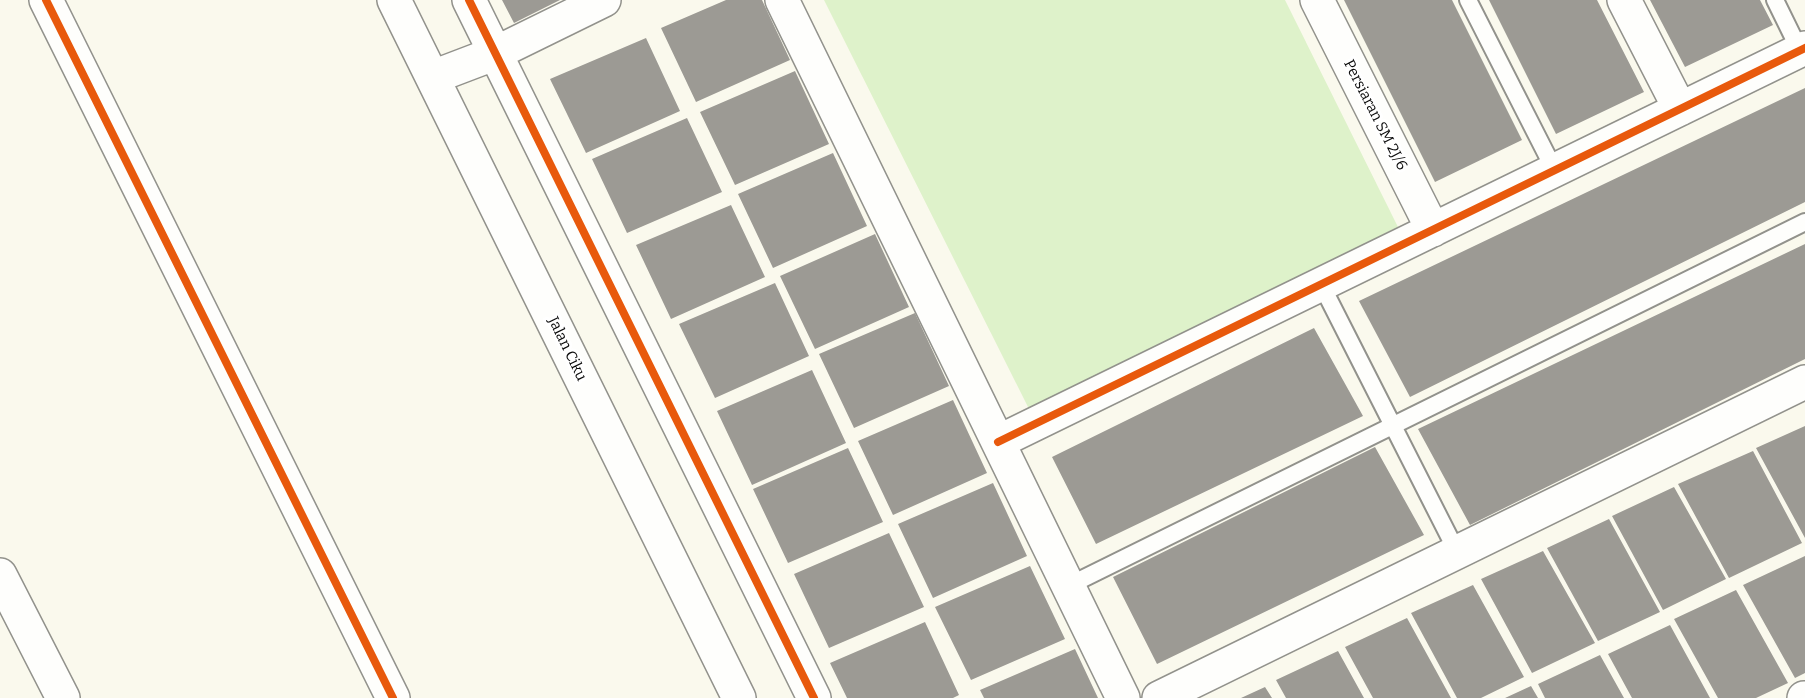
<!DOCTYPE html>
<style>
body{margin:0}
canvas{display:block;background:#faf9ed}
</style>
<canvas width="1805" height="698"></canvas>
<script>
const context = document.querySelector('canvas').getContext('2d');
context.lineJoin = 'round';
function paint(path, color) { context.fillStyle = color; context.fill(path, 'evenodd'); }
function stroke(path, color, width, dash) { context.strokeStyle = color; context.lineWidth = width; context.lineCap = dash ? 'butt' : 'round'; context.setLineDash(dash || []); context.stroke(path); }
function write(font, color, halo, rows, align = 'center') {
  context.font = font + ' Bitter,serif'; context.lineWidth = 6; context.setLineDash([]); context.textBaseline = 'middle'; context.strokeStyle = halo; context.fillStyle = color; for (const [text, x, y, turn = 0] of rows) {
    context.save(); context.translate(x, y); context.rotate((+turn || 0) * Math.PI / 180); context.textAlign = isNaN(turn) ? turn : align; if (halo) context.strokeText(text, 0, 0); context.fillText(text, 0, 0); context.restore();
  }
}
paint(new Path2D(`
 M824,0H1285L1398,227L1029,409Z`), '#def2ca');
paint(new Path2D(`
 M502,0H560L514,23Z
 M726,0H762L790,60L696,102L661,28Z
 M1344,0H1452L1522,140L1435,182Z
 M1489,0H1597L1644,92L1556,134Z
 M1650,0H1760L1773,25L1685,67Z
 M646,38L680,111L586,153L550,79Z
 M795,71L829,144L735,185L700,112Z
 M1805,88V202L1410,397L1359,301Z
 M687,118L722,192L627,233L592,159Z
 M833,153L867,226L773,268L738,194Z
 M731,205L765,277L671,319L636,245Z
 M875,234L909,307L815,349L780,276Z
 M1805,244V359L1470,525L1418,429Z
 M775,283L809,356L715,398L679,324Z
 M915,313L949,386L854,428L819,354Z
 M1314,328L1363,416L1096,544L1052,457Z
 M812,370L846,443L752,485L717,411Z
 M953,400L987,473L893,515L858,441Z
 M1805,426V538L1756,448Z
 M1375,447L1424,535L1157,664L1113,577Z
 M848,448L883,522L788,563L753,489Z
 M1753,451L1802,543L1729,578L1678,484Z
 M993,483L1027,556L933,598L898,524Z
 M1674,487L1726,579L1663,610L1612,516Z
 M1609,519L1660,612L1598,641L1547,548Z
 M889,533L924,607L829,648L794,574Z
 M1543,551L1595,643L1532,673L1481,579Z
 M1805,556V673L1795,678L1743,585Z
 M1030,566L1065,639L971,680L935,607Z
 M1473,585L1524,677L1481,698H1457L1411,613Z
 M1736,590L1788,683L1756,698H1718L1674,619Z
 M1407,618L1451,698H1373L1345,647Z
 M925,622L959,695L953,698H847L830,663Z
 M1670,625L1710,698H1632L1608,654Z
 M1075,649L1098,698H984L980,690Z
 M1338,651L1364,698H1286L1276,680Z
 M1600,655L1624,698H1545L1538,684Z
 M1531,686L1538,698H1505Z
 M1265,687L1272,698H1241Z`), '#9c9a94');
const service = new Path2D(`
 M1468,0L1555,171
 M1775,0L1800,51
 M1321,284L1457,552
 M1068,586L1805,222`);
const minor = new Path2D(`
 M46,0L393,698
 M469,0L814,698
 M782,0L1123,698
 M1317,0L1433,230
 M1624,0L1680,109
 M433,77L496,53L604,0
 M998,442L1805,48
 M0,575L63,698
 M1159,698L1805,382
 M1804,698H1805`);
const tertiary = new Path2D(`
 M394,0L739,698`);
stroke(service, '#92928c', 20);
stroke(minor, '#92928c', 36);
stroke(tertiary, '#92928c', 36);
stroke(service, '#fefefc', 16);
stroke(minor, '#fefefc', 33);
stroke(tertiary, '#fefefc', 33);
stroke(new Path2D(`
 M46,0L393,698
 M469,0L814,698
 M998,442L1805,48`), '#e8590c', 8);
write('15px', '#0a0a0a', '#fff', [
 ["Persiaran SM 2J/6",1375,115,63],
 ["Jalan Ciku",567,349,64]
]);
</script>
